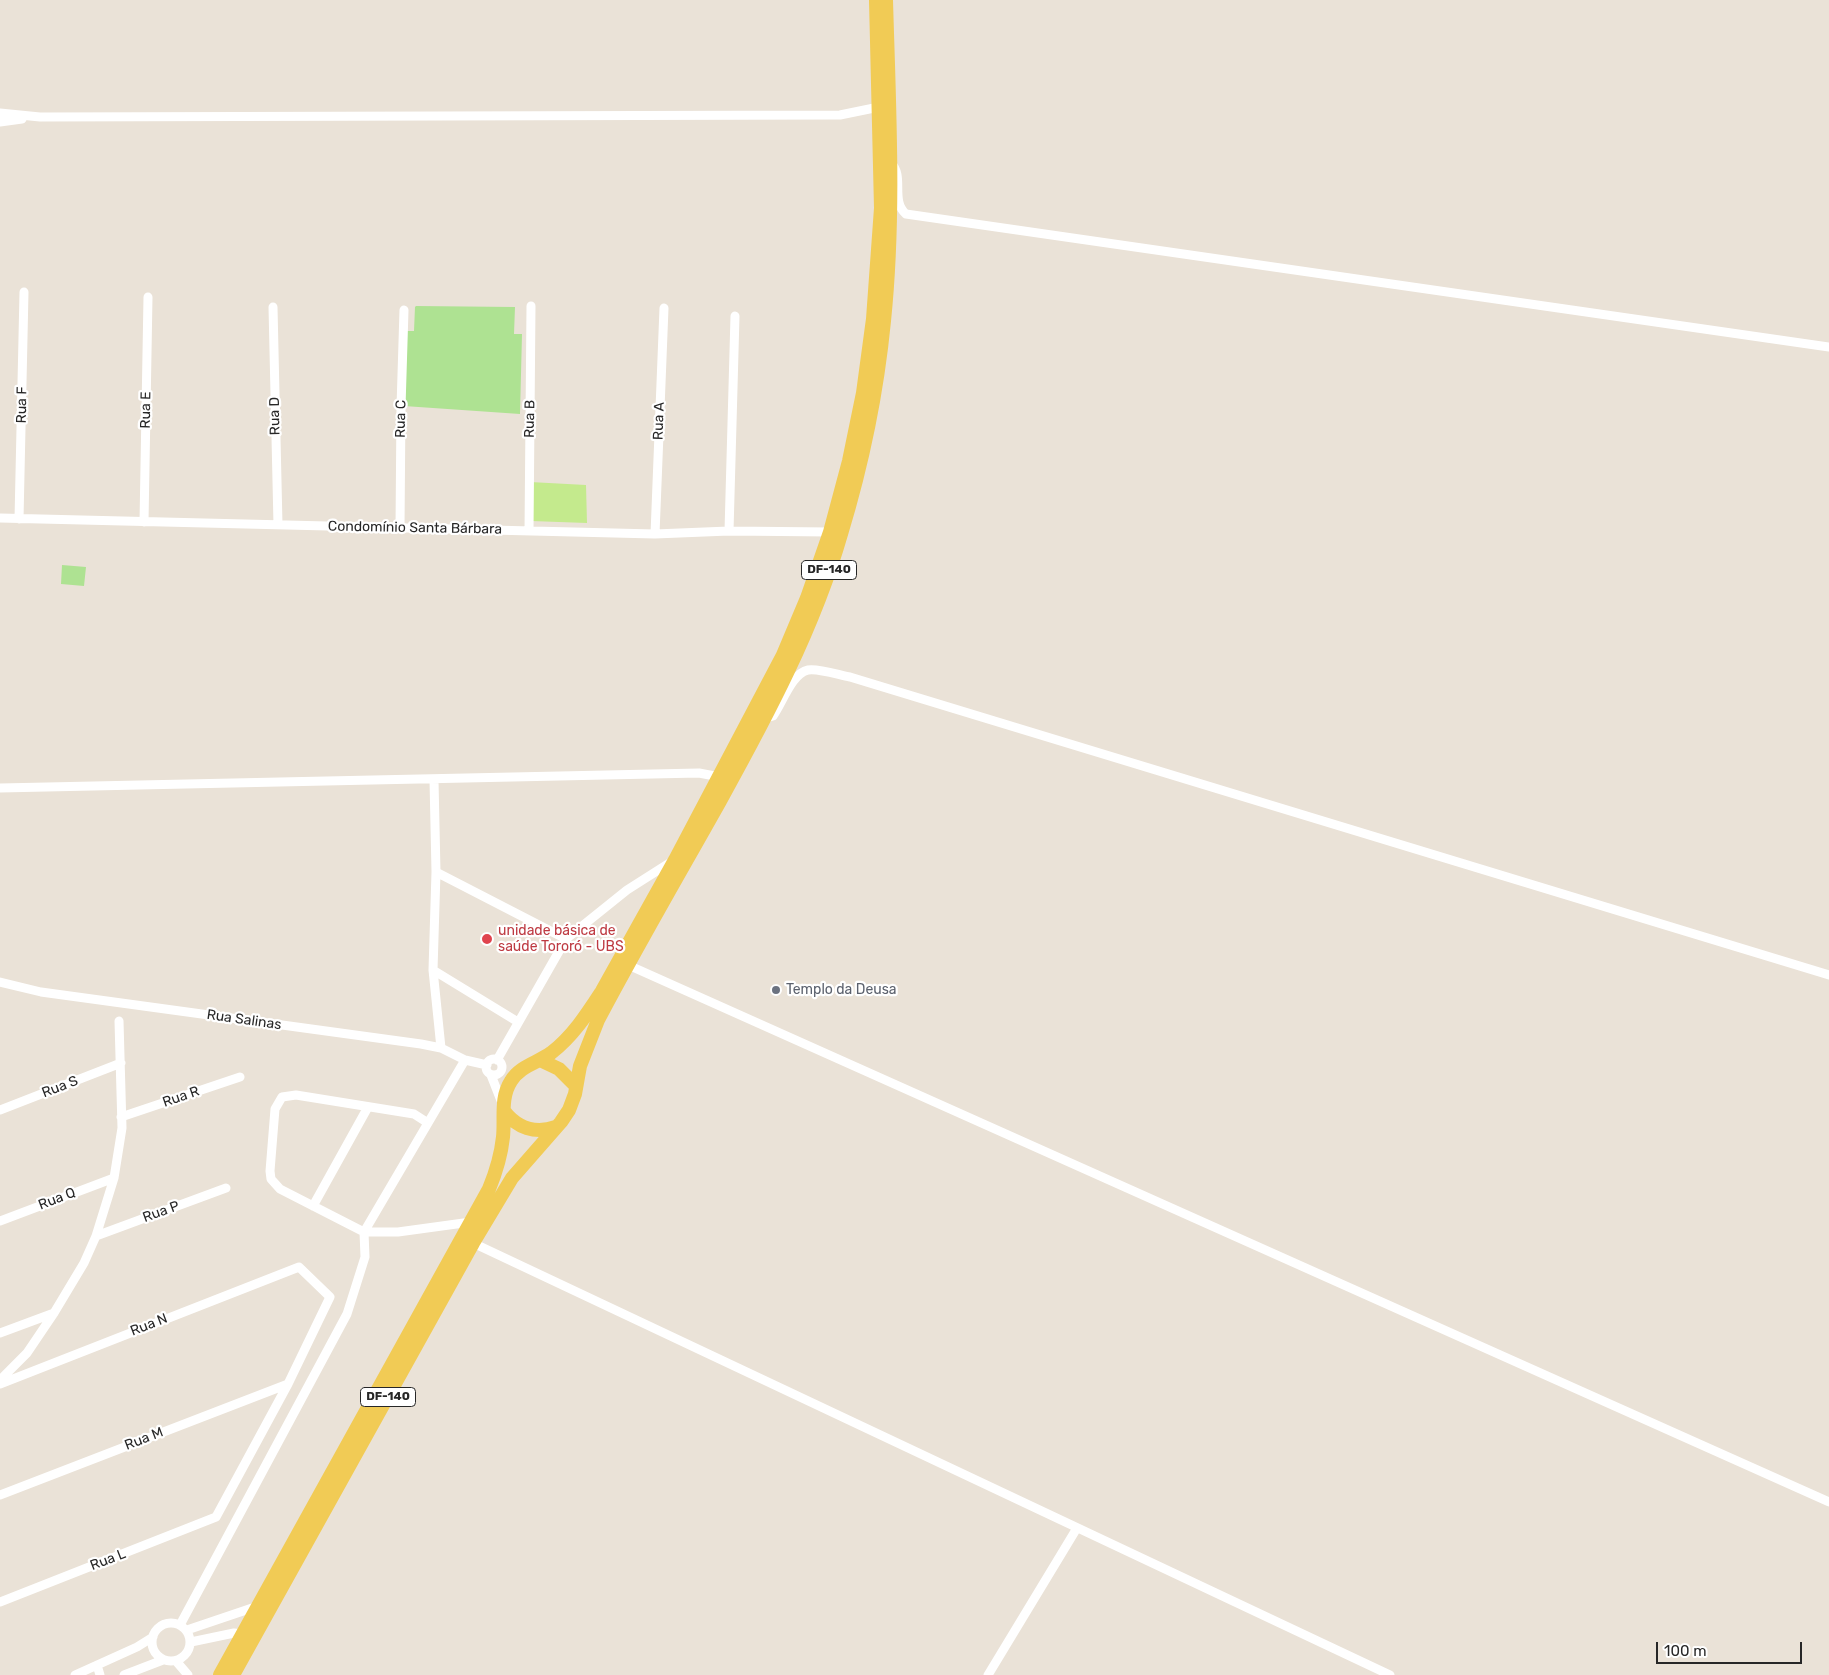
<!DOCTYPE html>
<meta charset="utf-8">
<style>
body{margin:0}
#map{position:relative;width:1829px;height:1675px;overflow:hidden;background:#eae2d7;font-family:Rubik,sans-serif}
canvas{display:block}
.scale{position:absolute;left:1656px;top:1642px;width:146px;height:22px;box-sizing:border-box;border:2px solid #272727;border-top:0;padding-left:6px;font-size:15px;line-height:18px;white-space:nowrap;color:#272727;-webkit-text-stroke:4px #fff;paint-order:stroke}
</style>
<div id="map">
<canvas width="1829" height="1675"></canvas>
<div class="scale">100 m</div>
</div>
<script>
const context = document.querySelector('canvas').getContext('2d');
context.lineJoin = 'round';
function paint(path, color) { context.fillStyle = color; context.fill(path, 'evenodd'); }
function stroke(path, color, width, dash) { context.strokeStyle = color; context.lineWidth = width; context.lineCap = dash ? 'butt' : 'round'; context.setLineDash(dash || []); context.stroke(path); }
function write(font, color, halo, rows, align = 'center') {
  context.font = font + ' Rubik,sans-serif'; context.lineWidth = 4.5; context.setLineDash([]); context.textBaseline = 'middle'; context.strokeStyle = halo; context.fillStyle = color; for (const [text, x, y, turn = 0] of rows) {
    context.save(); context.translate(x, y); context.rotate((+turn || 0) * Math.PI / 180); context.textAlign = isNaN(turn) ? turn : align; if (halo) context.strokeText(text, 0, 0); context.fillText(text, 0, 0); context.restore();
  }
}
paint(new Path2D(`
 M416,306L515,307L514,334H522L520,414L404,406L406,331H414L415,307Z
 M62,565L86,567L84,586L61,584Z`), '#aee292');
paint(new Path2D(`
 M530,482L586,485L587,523L531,521Z`), '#c4ea8d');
stroke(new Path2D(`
 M0,113L40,117L840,115L879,107
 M0,122L22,119
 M891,163C905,177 890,200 906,214L1829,347
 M273,307L278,525
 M0,518L655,534L729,531L830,532
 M19,519L24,292
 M144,522L148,297
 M400,528L401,407L404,310
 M529,531L531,306
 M729,531L735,316
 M655,534L664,308
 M766,718L773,716C782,704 792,673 808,670C818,668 839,675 850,677L1829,975
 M434,780L436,872L433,970L441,1048
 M0,788L699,773L720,777
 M436,872L566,939
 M628,965L1829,1502
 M433,970L518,1022
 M0,982L41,992L421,1044L441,1048L465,1060L487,1065
 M486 1067a8 8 0 1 1 16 0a8 8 0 1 1-16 0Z
 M497,1060L566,939L627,890L671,862
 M491,1075L502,1103
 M0,1110L121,1063
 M121,1117L240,1077
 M428,1123L414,1114L296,1095L282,1097L275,1109L270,1171L271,1179L280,1189L364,1232H398L471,1222
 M313,1206L368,1107
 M0,1221L114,1178
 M96,1236L226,1188
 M473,1243L1390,1675
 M0,1333L54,1313
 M0,1380L27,1353L54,1313L84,1263L96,1236L114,1178L122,1128L119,1021
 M0,1384L299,1267L330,1297L288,1384L216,1517L0,1602
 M0,1495L288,1384
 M152 1642a19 19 0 1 1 38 0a19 19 0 1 1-38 0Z
 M180,1625L347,1314L365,1257L364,1232L465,1060
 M187,1630L258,1606
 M191,1642L234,1633L243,1634
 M176,1661L188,1675
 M97,1665L100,1675
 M75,1675L137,1647L153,1637
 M124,1675L163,1660
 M988,1675L1077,1528`), '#fff', 9);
stroke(new Path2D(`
 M540,1060L559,1069L576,1086
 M504,1111C517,1128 535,1134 556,1127
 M220,1675L489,1189C496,1172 501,1156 503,1137C505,1118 500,1098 511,1081C520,1066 537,1063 551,1053C573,1036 587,1014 602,991L675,860L783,655L807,598L830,532L849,461L863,393L873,319L881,208L876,0
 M233,1675L473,1243L512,1178L561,1122L569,1110L575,1094L580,1066L598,1020C637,946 679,874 720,801C767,716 814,628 841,534C862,465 877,393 884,321C895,214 889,107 886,0`), '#f1cb55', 14);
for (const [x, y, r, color] of [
 [487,939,6,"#e0444e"],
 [776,990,5,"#6b7280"]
]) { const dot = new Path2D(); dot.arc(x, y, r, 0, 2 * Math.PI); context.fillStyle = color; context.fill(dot); stroke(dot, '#fff', 2); }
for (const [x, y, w] of [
 [829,570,55],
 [388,1397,55]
]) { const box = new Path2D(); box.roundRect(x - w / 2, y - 9.5, w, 19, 4); context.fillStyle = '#fff'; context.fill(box); stroke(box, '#272727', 1); }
write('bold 12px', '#272727', null, [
 ["DF-140",829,570],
 ["DF-140",388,1397]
]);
write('14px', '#272727', '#fff', [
 ["Rua F",22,405,-89],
 ["Rua E",146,410,-89],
 ["Rua D",275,416,-91],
 ["Rua C",401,419,-89],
 ["Rua B",530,419,-89],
 ["Rua A",659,421,-88],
 ["Condomínio Santa Bárbara",415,528,1],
 ["Rua Salinas",244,1020,8],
 ["Rua S",60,1087,-21],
 ["Rua R",181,1097,-19],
 ["Rua Q",57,1199,-21],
 ["Rua P",161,1212,-20],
 ["Rua N",149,1325,-21],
 ["Rua M",144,1439,-21],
 ["Rua L",108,1560,-21]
]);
write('14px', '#be3a42', '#fff', [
 ["unidade básica de",498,931],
 ["saúde Tororó - UBS",498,947]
], 'left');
write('14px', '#5b616d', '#fff', [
 ["Templo da Deusa",786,990]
], 'left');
</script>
